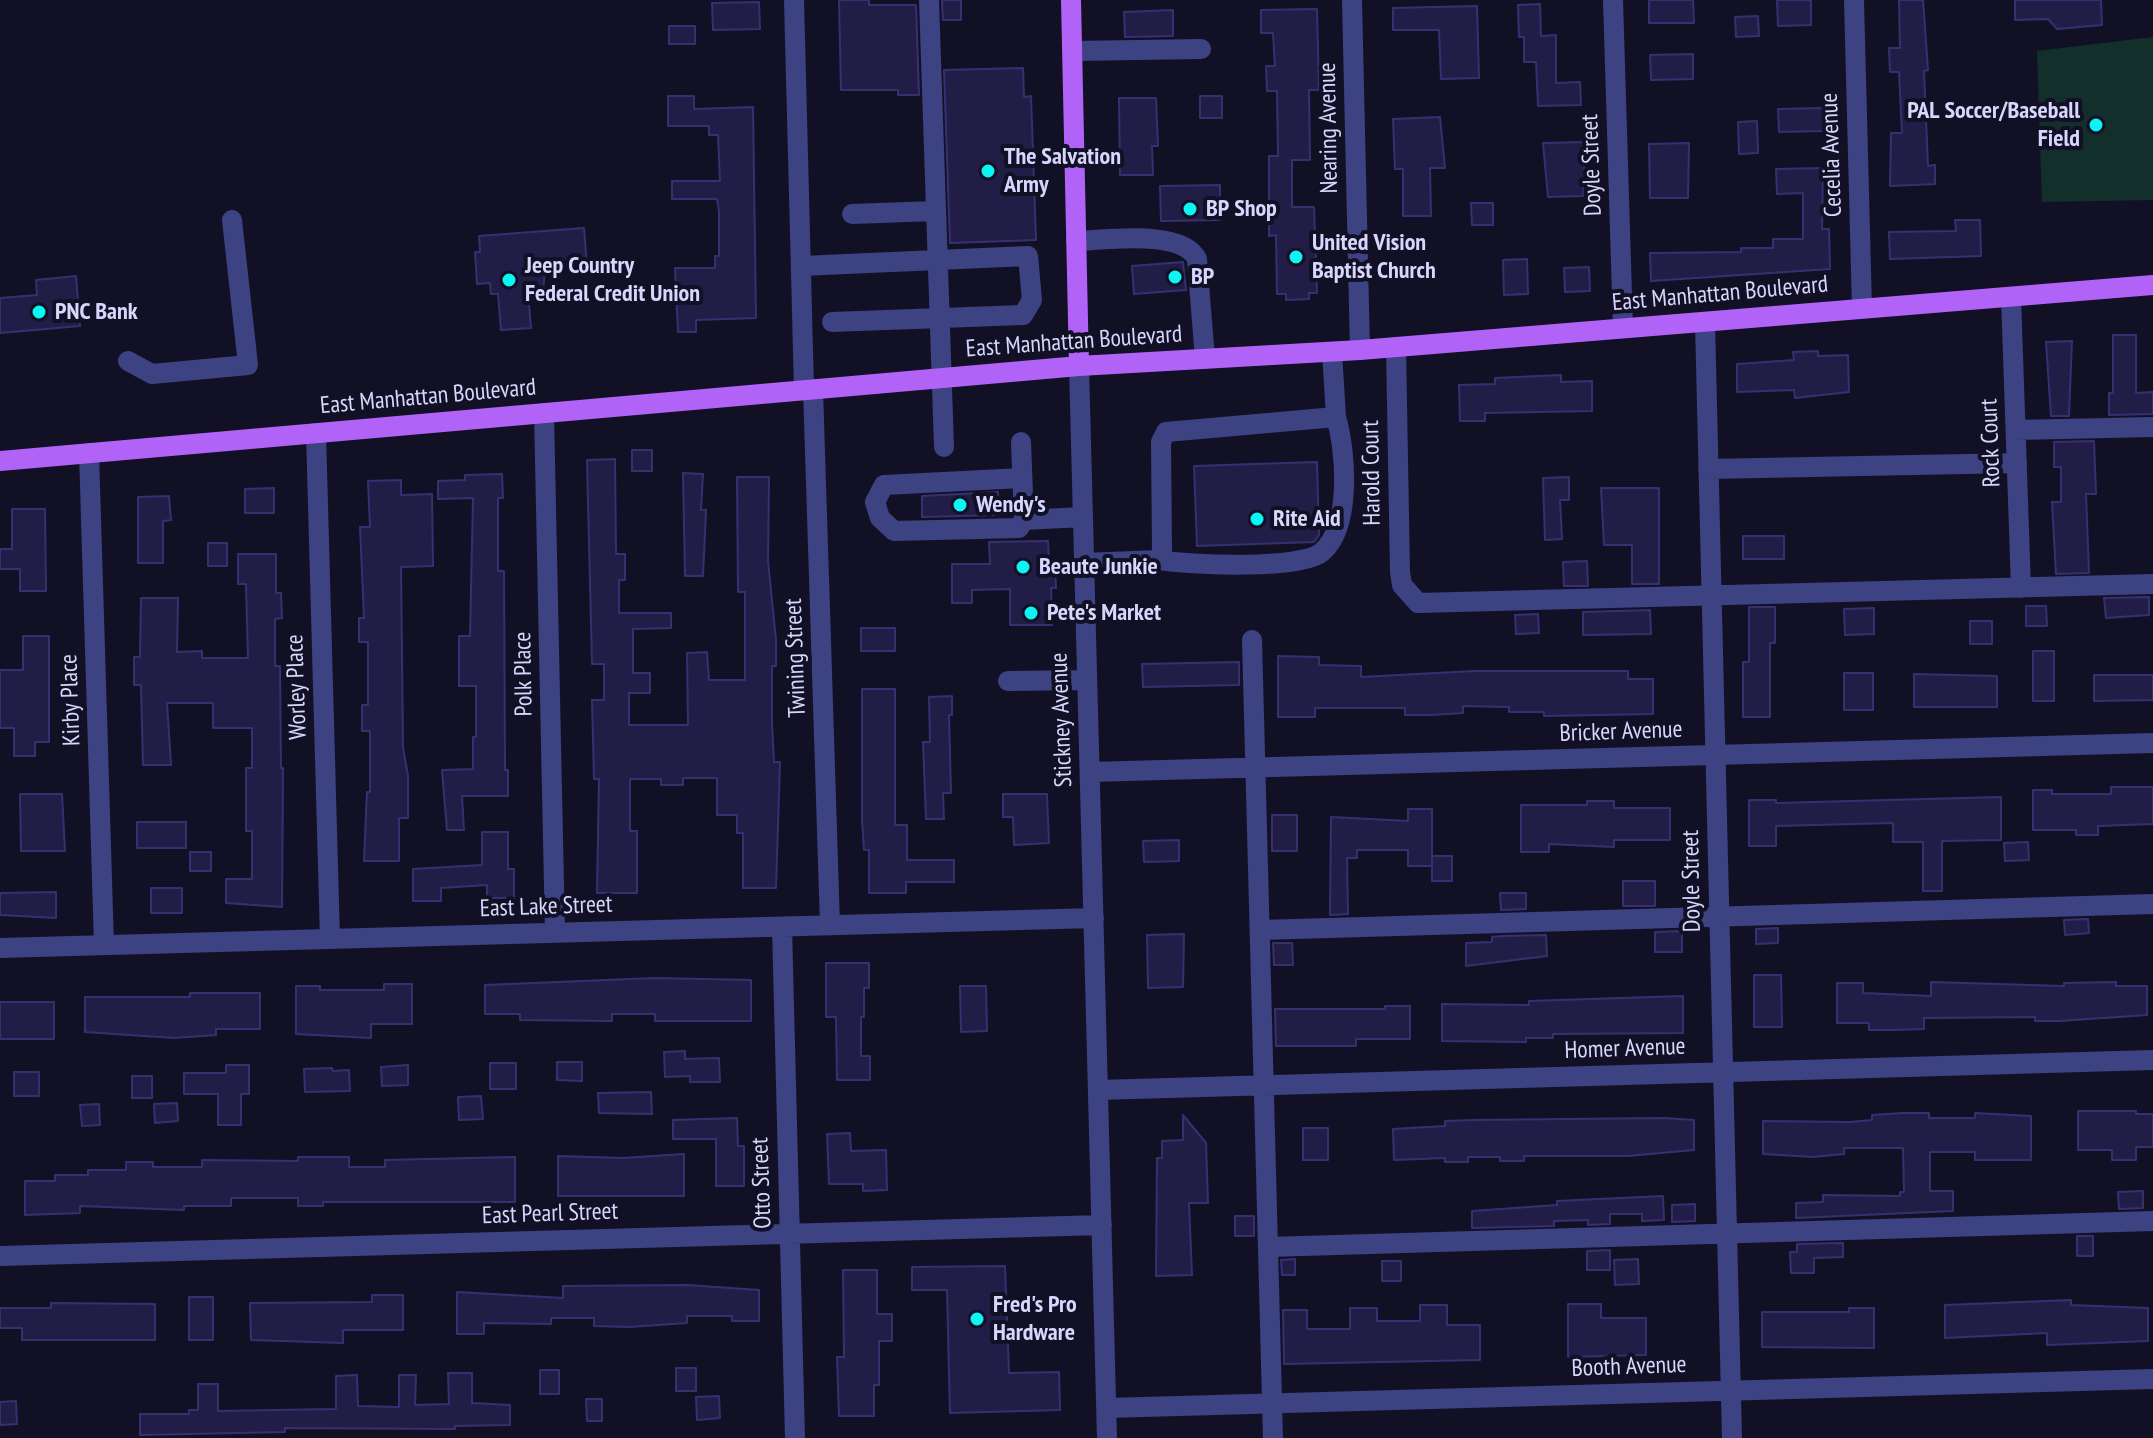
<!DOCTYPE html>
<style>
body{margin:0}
canvas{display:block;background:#121025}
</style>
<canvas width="2153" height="1438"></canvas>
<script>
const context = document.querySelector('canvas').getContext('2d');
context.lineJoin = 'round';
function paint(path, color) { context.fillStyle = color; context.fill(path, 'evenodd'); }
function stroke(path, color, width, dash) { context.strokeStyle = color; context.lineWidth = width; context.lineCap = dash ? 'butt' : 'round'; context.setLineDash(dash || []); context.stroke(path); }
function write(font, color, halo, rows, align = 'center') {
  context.font = font + ' "PT Sans Narrow",sans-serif'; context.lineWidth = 8; context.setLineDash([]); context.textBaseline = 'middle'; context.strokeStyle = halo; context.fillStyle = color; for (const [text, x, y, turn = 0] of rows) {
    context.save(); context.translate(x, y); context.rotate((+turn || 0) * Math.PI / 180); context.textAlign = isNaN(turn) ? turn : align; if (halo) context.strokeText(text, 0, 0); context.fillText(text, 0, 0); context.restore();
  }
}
paint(new Path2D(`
 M2153,37V200L2042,202L2037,51Z`), '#132f2b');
const building = new Path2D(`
 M839,0H869V5H916L919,95H898V90H841Z
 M942,0H961V20H943Z
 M1649,0H1693L1694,23H1649Z
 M1777,0H1811V25L1778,26Z
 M1899,0H1923L1928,70L1924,71L1928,166L1935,165V184L1890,186L1891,133H1902L1899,72H1890L1889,48H1900Z
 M2015,0H2101L2102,25L2057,29L2048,19L2015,20Z
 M759,2L760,29L713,30L712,3Z
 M1540,4L1541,36L1556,35V83L1580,82L1581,105L1538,106L1536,62H1524V37H1519L1518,5Z
 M1477,6L1479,78L1441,79L1439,30H1393V8Z
 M1317,9L1319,90H1309L1310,160H1292V207H1314L1317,293H1309V299L1286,300V294H1277L1276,235L1269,236V156H1278L1277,91H1267L1266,66H1275L1273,33H1261V10Z
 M1173,10V36L1125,37L1124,12Z
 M1758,16L1759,36L1736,37L1735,17Z
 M669,26H695V44H669Z
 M1693,54V79L1651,80L1650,55Z
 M1023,68L1024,97L1031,96L1036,240L950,243L944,70Z
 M668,96H694V109L753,107L756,318L696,320V332H678L675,268H715V256H719V211L717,199H672V181H720L718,135H709V126H668Z
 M1200,96H1222V118H1200Z
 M1119,98H1156L1158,146H1152L1153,175H1120Z
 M1823,108L1824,131L1779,132L1778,109Z
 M1440,117L1445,168H1430L1431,216H1403V169H1395L1393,119Z
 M1757,121L1758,153L1739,154L1738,122Z
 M1586,142L1583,196L1548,197L1543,143Z
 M1689,143L1688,198H1650L1649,144Z
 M1823,168L1822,229H1829L1830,269L1651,281L1650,253L1741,252V248H1773V239H1803V193L1777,194L1776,169Z
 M1220,185V220L1161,221L1160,186Z
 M1471,203H1493V225H1472Z
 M1955,220H1980L1981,256L1890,259L1889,232L1956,231Z
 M584,228L587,267L545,270L543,291L528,292L531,328L501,330L498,294H491L490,283L477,284L475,252H480L479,236Z
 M1527,259L1528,294L1504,295L1503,260Z
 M1183,262L1186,290L1134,294L1132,266Z
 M1589,267L1590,291L1565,292L1564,268Z
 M76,276L80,326L0,333V298L37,295L36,280Z
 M2113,335H2136V393L2153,392V414L2109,415V393H2113Z
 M2072,341L2069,416H2051L2046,342Z
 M1818,351V356L1848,355L1849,392L1795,398L1794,390L1737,392V364L1794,360L1793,352Z
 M1561,375V382L1592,381V411L1485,413V421H1460L1459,385L1495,384V378Z
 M2094,441L2096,494H2086L2089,573L2056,574L2052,502H2061V467H2054V442Z
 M632,450H652V471H632Z
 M615,459L616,554H625V580H619V613H671V628L633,629V673H650V693H629V725H688L687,653L707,652L709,680H745V592H738L737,477H769L768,561L776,640V666H772V723L774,762H780L776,888H743V833H737V815H717V778H683V785H661V779H630V831H637V893H597L599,779H594L592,700H604V664H592L587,460Z
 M1317,462L1319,535L1314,542L1197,546L1194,466Z
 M683,473L703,474L701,510H706L703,576H685Z
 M502,474L503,498H498V571H504L505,770H508V796H462L464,830H447L442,770L473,769V737H476V686H459V636H470L473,498L438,499V481L465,480V475Z
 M1569,477V500H1560L1562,539L1545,540L1543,478Z
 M401,480V495L432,494L433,566L401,567L403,748L408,776V818H399V861H364L367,792H370V731H362V705H368V642H359V618H364L360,527H370L368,481Z
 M274,488V513H245V489Z
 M1601,488H1659V584H1632V545H1604Z
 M998,492L999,515L922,517V496Z
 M169,496L171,520L163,521V563H138V497Z
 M12,509H45L46,591H20V569H0V549H12Z
 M1743,536H1784V559H1743Z
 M1048,541L1049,562L1055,561L1056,588H1051L1052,625H1010V589L972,590V603H952V564H990L989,542Z
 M208,543H227V566H208Z
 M238,554H276V593H281L282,618L275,619V666H280L281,768H283L282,907L226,903V879H252V831H246V768H252V728H213V703H167L171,765H143L141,685H134V657H140L141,598H178L177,652L202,651V658H248L246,584H238Z
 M1587,561L1588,586H1564L1563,562Z
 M2149,597V615L2106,618L2104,598Z
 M2026,606H2046L2047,626H2026Z
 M1749,607H1775V643H1770V717H1743V662H1749Z
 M1874,608V634L1845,635L1844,609Z
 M1650,610L1651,634L1583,635V612Z
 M1538,614L1539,633L1516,634L1515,615Z
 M1970,621H1992V644H1970Z
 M861,628H895V651H861Z
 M23,636H49V742H35V756H14V728H0V670H23Z
 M2033,651H2054V701H2033Z
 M1278,656L1319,657V665L1361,666V677L1474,671H1628V679H1653V714L1544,716V712H1509V707L1463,706V713L1431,715H1405V708H1315V717H1278Z
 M1239,662V685L1143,687L1142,664Z
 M1844,673H1873V710H1844Z
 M1914,674L1997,676V707H1914Z
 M2094,675H2153V700L2094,701Z
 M862,689H895V825H907V860H954V882H906V893H869V850H864L862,819Z
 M952,696V715H949L951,793H943L944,819H926L923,742H930L929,697Z
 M2111,787H2153V824L2098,826V835H2076V830H2033V790H2052V794H2111Z
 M20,794H62L65,851H21Z
 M1003,794H1047L1049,843L1014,845L1013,817H1003Z
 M2001,797V840L1942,841V891H1923V842H1893V823L1776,826V846H1749V800H1776V803Z
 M1587,801H1614V808H1670V840H1614V847L1549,844V852H1521V805H1587Z
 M1408,809H1432V866H1408V850H1357V858H1347L1348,914L1330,915L1331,817L1408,821Z
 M1272,815H1297V851H1272Z
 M137,822H186V848H137Z
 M482,832H508V869H514V898H487V885L441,888V901H413V869L482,865Z
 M1179,840V861L1144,862L1143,841Z
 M2028,842L2029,860L2005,861L2004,843Z
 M190,852H211V871H190Z
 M1432,856H1452V881H1432Z
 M1623,881H1655V906H1623Z
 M151,888H182V913H151Z
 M56,892V918L0,915V893Z
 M1500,893H1526V909L1501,910Z
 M2088,919L2089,933L2065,935L2064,920Z
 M1778,928V943L1756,944V929Z
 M1682,931V952H1655V932Z
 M1184,934L1183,987L1148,988L1147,935Z
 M1546,935L1547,956L1466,966V943L1492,942V937L1502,936Z
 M1273,943H1292L1293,965H1274Z
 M826,963H869V988H864V1017H861V1056H870V1080H837L836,1017H826Z
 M1754,975H1781L1782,1027H1754Z
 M655,978L751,980V1021H655V1014H612V1021L520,1020V1014H485V985Z
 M1931,982L2064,986V983L2116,982V986H2147V1015L2059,1021H2035V1017L1924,1018V1029L1893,1030H1869V1023H1837V983H1863V993L1931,996Z
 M384,984H412V1024H371V1038L296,1034V986H320V990H384Z
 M960,986H986L987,1031L961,1032Z
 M190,993H260V1029H216V1035L174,1038L85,1032V997H190Z
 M1683,996V1033L1553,1034V1038H1526V1042L1442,1041V1004L1529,1005V1001Z
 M0,1002H54V1039H0Z
 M1385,1006H1410V1039H1356V1046H1276L1275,1009H1385Z
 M685,1051V1059L719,1058L720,1082H690V1076L665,1077L664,1052Z
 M557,1062H582V1081L557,1080Z
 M490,1063H516V1089H490Z
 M226,1065H249V1094H241V1125H218V1094H184V1073H226Z
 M408,1065V1085L382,1086L381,1067Z
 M332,1068L333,1071L349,1070L350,1091L305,1092L304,1069Z
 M14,1072H39V1096H14Z
 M132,1076H152V1098H132Z
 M651,1092L652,1114L599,1113L598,1093Z
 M481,1096L483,1119L459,1120L458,1097Z
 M177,1103L178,1121L155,1123L154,1104Z
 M99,1104L100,1125L82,1126L80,1105Z
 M2078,1111H2136V1114H2153V1147H2136V1160H2112V1150H2078Z
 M1903,1113H1929V1118H1975V1113L2031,1116V1160H1975V1152H1930V1191H1953V1211L1796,1218V1203L1823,1202V1195L1900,1196V1192H1904L1903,1148H1844V1154L1813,1157L1763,1154V1121L1850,1122L1872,1120V1115Z
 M1183,1115L1206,1143L1208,1203H1189L1192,1275L1156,1276L1157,1158H1162V1141L1183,1140Z
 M737,1118L738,1146H744V1186H716V1139H673V1120Z
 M1664,1118L1694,1120V1150L1628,1156H1524V1161H1500V1157H1468V1162H1445V1158L1394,1160L1393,1129L1445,1126V1121L1473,1120Z
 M1303,1128H1328V1160H1303Z
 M850,1133L851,1151L886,1150L887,1190L863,1191V1184H829L827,1134Z
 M684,1154V1196H558V1156L624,1158Z
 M298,1157H349V1167H385V1160L515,1157V1202H323V1206H298V1198H231V1206H184V1210L80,1206V1213L25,1215V1181H55V1175H88V1170H126V1162H153V1167H202V1160L298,1161Z
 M2143,1191V1208L2119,1209L2118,1192Z
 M1663,1196L1664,1220L1642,1221V1214H1610V1224L1588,1225V1220L1554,1221V1226L1472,1228V1211L1557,1205V1201Z
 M1695,1204V1221L1672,1222V1205Z
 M1235,1216H1254V1236H1235Z
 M2077,1236H2093V1256H2077Z
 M1843,1243V1257L1814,1258V1273H1791L1790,1252H1797V1244Z
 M1610,1250V1270H1587V1251Z
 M1295,1259V1275H1282L1281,1260Z
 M1638,1259L1639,1284L1615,1285L1614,1260Z
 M1382,1261H1401V1281H1382Z
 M1005,1266L1009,1373L1059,1372L1060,1410L950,1413L947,1290H912V1267Z
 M843,1270H877V1314H892V1341H879V1385H874V1416H839L837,1357H844Z
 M687,1285L759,1290V1321H732V1316H687V1323L629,1327L594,1326V1318H551V1324L484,1323V1334H457V1292L563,1298V1286Z
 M372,1295H403V1330H343V1343L251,1340L250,1303L372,1302Z
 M189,1297H213V1340H189Z
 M2071,1300V1305L2148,1308V1341L2047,1345V1333L1945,1338V1305Z
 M51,1303L155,1304V1340H22V1328H0V1308H51Z
 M1568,1304H1601V1318H1646V1355L1568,1357Z
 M1420,1305H1447V1325H1480V1360L1284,1364L1283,1310H1307V1329H1350V1308H1377V1321H1420Z
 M1849,1308H1874V1348L1762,1347V1312H1849Z
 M676,1368H696V1391H676Z
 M540,1370H559V1394H540Z
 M448,1373H472V1403L510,1405V1425L455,1426V1429L285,1428V1432L140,1435V1414H189V1410H198V1384H218V1411L336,1409V1376L357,1375L358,1406L399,1407V1375H416L415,1405L449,1404Z
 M719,1396L720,1418L697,1420L696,1397Z
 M586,1399H602V1421H587Z
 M16,1401L17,1424L0,1425V1402Z`);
paint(building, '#211d46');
stroke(building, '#363070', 2);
stroke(new Path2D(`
 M794,0L804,390
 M929,0L944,447
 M1352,0L1360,350
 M1613,0L1623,328
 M1854,0L1862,309
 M1073,51L1201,49
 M852,214L935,211
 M1076,241C1106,240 1182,229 1197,259L1205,359
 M801,266L1028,256L1032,300L1023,315L832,322
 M2011,297L2021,588
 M1705,322L1732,1438
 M1396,347L1400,572L1402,585L1418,603L2153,584
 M128,361L152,374L248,365L232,220
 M1079,366L1107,1438
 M813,389L830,925
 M544,413L555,933
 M2016,430L2153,427
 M316,433L330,939
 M1021,442L1024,520L1083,517
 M89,453L104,945
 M1708,469L2017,463
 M1022,478L884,485L875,502L880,518L894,531L1019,528L1024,520
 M1159,560C1187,565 1302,570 1322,552C1352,526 1346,451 1336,417
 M1084,563L1159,560L1162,550L1161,442L1166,432L1336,417L1332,352
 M1252,640L1273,1438
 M1008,681L1087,680
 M1090,772L2153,743
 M782,927L795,1438
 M1260,930L2153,904
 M0,948L1094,918
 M1098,1090L2153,1060
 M1268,1247L2153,1221
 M0,1256L1102,1225
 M1107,1408L2153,1379`), '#3d4282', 20);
stroke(new Path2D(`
 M1071,0L1079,366
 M0,461L1079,366L1360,350L2153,285`), '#b163f8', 20);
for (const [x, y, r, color] of [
 [2096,125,8,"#0cf4f3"],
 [988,171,8,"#0cf4f3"],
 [1190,209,8,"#0cf4f3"],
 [1296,257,8,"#0cf4f3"],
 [1175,277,8,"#0cf4f3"],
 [509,280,8,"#0cf4f3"],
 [39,312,8,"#0cf4f3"],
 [960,505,8,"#0cf4f3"],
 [1257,519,8,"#0cf4f3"],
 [1023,567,8,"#0cf4f3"],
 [1031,613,8,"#0cf4f3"],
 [977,1319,8,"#0cf4f3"]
]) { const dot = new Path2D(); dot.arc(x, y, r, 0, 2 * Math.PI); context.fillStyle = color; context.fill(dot); stroke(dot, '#121025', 3); }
write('bold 24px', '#d7d6fd', '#121025', [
 ["PAL Soccer/Baseball",2080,111,"right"],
 ["Field",2080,139,"right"],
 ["The Salvation",1004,157],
 ["Army",1004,185],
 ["BP Shop",1206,209],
 ["United Vision",1312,243],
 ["Baptist Church",1312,271],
 ["Jeep Country",525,266],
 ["Federal Credit Union",525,294],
 ["BP",1191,277],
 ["PNC Bank",55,312],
 ["Wendy's",976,505],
 ["Rite Aid",1273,519],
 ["Beaute Junkie",1039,567],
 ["Pete's Market",1047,613],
 ["Fred's Pro",993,1305],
 ["Hardware",993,1333]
], 'left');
write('24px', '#d7d6fd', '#121025', [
 ["Nearing Avenue",1329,128,-91],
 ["Cecelia Avenue",1832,155,-92],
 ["Doyle Street",1592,165,-92],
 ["East Manhattan Boulevard",1720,294,-5],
 ["East Manhattan Boulevard",1074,342,-4],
 ["East Manhattan Boulevard",428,397,-5],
 ["Rock Court",1991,443,-92],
 ["Harold Court",1372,473,-91],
 ["Twining Street",796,658,-92],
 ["Polk Place",524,674,-91],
 ["Worley Place",297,687,-92],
 ["Kirby Place",71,700,-92],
 ["Stickney Avenue",1062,720,-92],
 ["Bricker Avenue",1621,732,-2],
 ["Doyle Street",1692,881,-91],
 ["East Lake Street",546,907,-2],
 ["Homer Avenue",1625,1049,-2],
 ["Otto Street",762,1183,-92],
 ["East Pearl Street",550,1214,-2],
 ["Booth Avenue",1629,1367,-2]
]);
</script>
